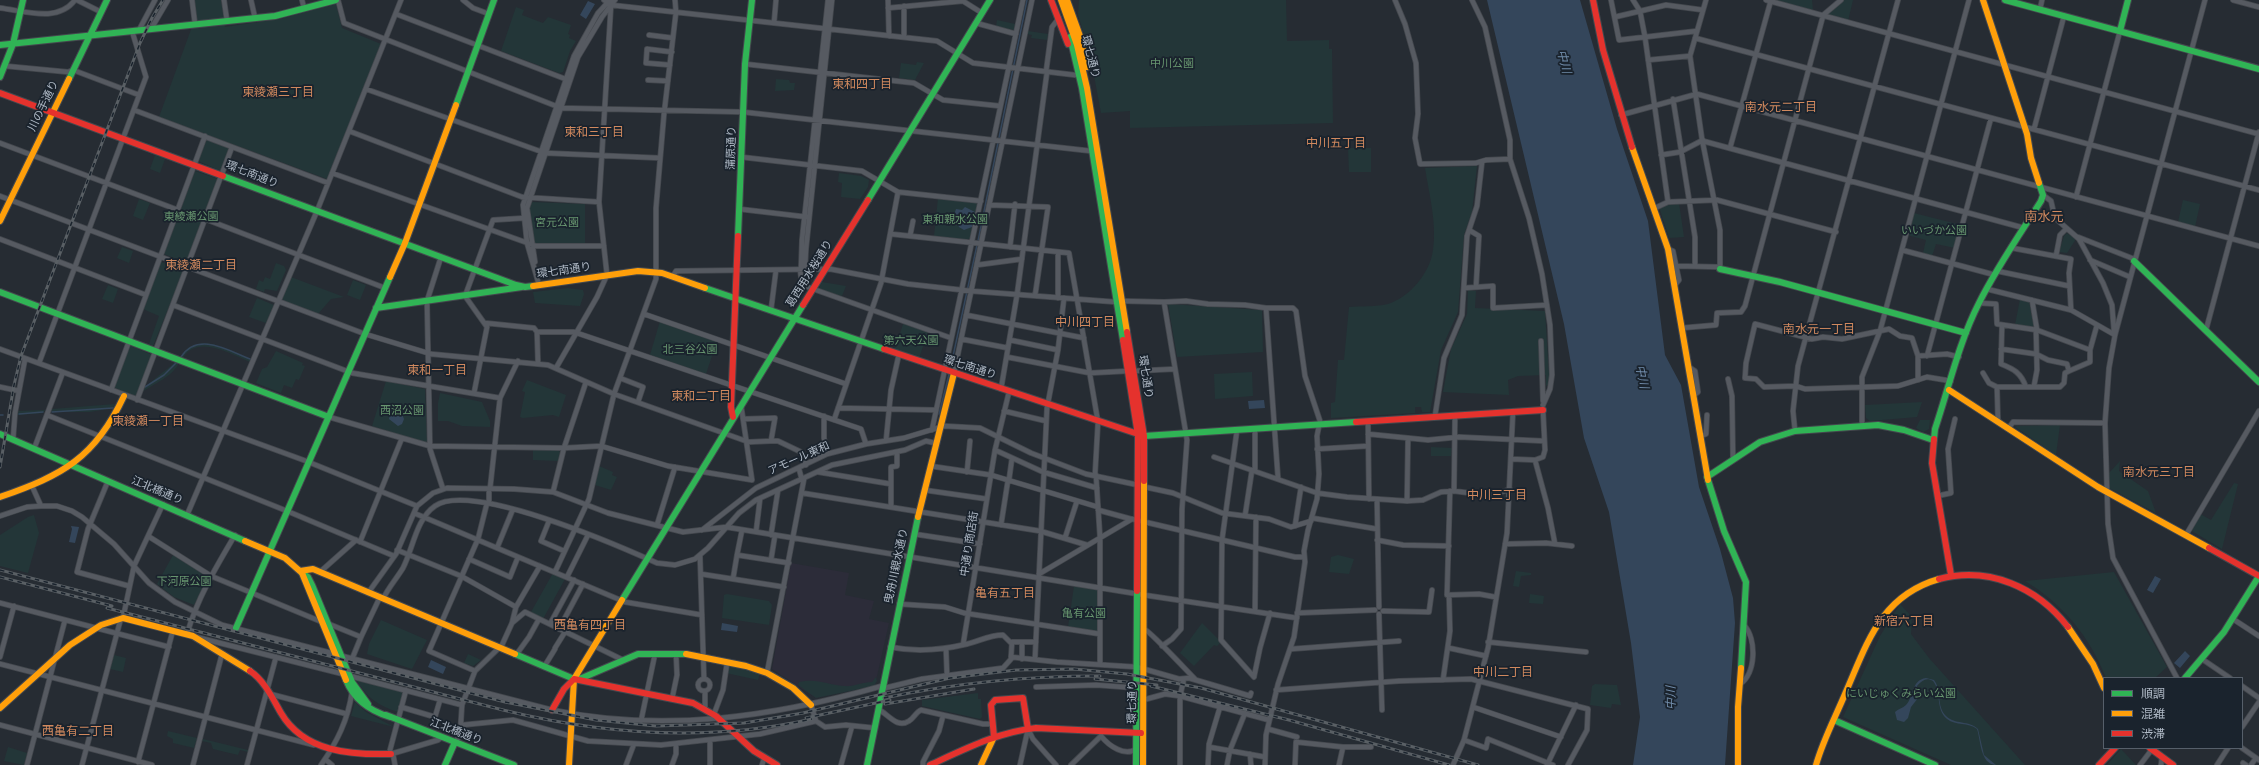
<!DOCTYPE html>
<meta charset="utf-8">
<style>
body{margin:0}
#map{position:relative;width:2259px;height:765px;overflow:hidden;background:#262c33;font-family:"Nunito Sans","Noto Sans JP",sans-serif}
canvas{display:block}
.legend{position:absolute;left:2103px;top:677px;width:140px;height:72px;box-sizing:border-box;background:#1a232d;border:1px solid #565f6a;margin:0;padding:5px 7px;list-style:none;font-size:12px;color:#afb9c5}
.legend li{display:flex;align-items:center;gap:8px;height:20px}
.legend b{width:20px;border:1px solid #565f6a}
</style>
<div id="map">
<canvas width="2259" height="765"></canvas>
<ul class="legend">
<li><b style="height:5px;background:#30b455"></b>順調</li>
<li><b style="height:5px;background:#ff9f0a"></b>混雑</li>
<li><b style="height:5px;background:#e5322d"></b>渋滞</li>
</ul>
</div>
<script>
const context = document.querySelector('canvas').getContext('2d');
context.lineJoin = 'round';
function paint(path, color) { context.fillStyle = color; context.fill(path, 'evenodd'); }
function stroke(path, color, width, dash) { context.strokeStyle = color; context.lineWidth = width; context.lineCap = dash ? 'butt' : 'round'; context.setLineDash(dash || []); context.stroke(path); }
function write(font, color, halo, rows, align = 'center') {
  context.font = font + ' "Nunito Sans","Noto Sans JP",sans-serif'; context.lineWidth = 3.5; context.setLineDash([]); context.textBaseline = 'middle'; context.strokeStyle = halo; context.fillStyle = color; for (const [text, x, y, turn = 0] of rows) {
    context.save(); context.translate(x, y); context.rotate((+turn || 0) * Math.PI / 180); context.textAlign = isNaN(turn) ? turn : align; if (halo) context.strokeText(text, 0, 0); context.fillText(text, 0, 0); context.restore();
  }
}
paint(new Path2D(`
 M791,563L849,573L845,595L874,601L869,619L889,623L875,685L816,698L772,669Z`), '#2c2c39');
paint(new Path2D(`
 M194,0H221L225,27L279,19L334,3L336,4L342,28L381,44L327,179L159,117L193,24Z
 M1079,0H1286L1287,41L1329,40V49H1332L1333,123L1130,128V111L1101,113L1091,60L1094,59L1093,56L1090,54L1078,15Z
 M1772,0H1812L1813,11Z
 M1842,0H1853L1848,21L1826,15Z
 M516,7L524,10L522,15L543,23L548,17L571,25L568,34L570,35L569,38L576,41L570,51L563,72L559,73L501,51Z
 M997,20L1015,24L1014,30L996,27Z
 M1028,31L1048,34L1047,40L1031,38L1032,35L1027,34Z
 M917,62L924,63L915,80L899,78L901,63L916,65Z
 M776,79L789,80L790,83H795L794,90L775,91Z
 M207,139L230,148L221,171L198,161Z
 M1348,148H1371V172H1349Z
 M155,155L165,159L160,173L150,169Z
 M1477,166L1472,212L1464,235L1458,312L1441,350L1430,412H1422L1421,407H1415V413L1331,418V403L1335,402L1338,360H1344L1349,307C1361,306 1376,307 1388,304C1410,297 1430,273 1433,250C1437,223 1429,194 1425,168Z
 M195,171L218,179L186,263L164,254Z
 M839,173L861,176L869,180L868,187L860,199L841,197L842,183L838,182Z
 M938,198L976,202L977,205L970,238L967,240L934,236Z
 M139,199L150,203L143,220L133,216Z
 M2183,200L2200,204L2195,227L2178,222Z
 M532,202L585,204V245L536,244L534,243L529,209Z
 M1668,203H1679L1684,237L1669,238L1659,207Z
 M1914,213L1961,225L1955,248L1936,244L1932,256L1923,253L1926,240L1907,235Z
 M2067,233L2076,239L2067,253L2059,252L2064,236Z
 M122,247L133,251L129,263L117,258Z
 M161,262L184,270L153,346L149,344L159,316L143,309Z
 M276,263L284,266L286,270L277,291L265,289L264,292L256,289L259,280L263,282L265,277L270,279Z
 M291,277L344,297L331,299L318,314L283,301L282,298Z
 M353,280L366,285L360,300L347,295Z
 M822,282L846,286L842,296L818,289Z
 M108,285L118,289L113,303L102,299Z
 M568,288L583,290L584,294L580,306L535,303L533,292Z
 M1468,290L1476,291L1475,308L1545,311L1549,374V384L1546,386V375L1518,376L1508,380L1509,395L1443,392L1451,349L1467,314Z
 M257,298L274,305L266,323L249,317Z
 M2020,299L2029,301L2034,328L2015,325Z
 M1168,304L1262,310L1263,352L1177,357Z
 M660,321L717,341L706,374L650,355Z
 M903,324L928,332L919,358L895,349Z
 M203,343L213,344L251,359L250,362C230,354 198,334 183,358L180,357L189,347Z
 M130,345L152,355L137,395L135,396L113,387Z
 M276,351L303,363L302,365L305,366L299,380L296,379L292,388L284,385L281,393L256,383L262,369L267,367Z
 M175,362L179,363C173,376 154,384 142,392C145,385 168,369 175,362Z
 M1252,372L1253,396L1215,399L1214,374Z
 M527,380L566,395L559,417L553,415L523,418L520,417L525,392L522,391Z
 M386,381L425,389L427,441L425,443L372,426Z
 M440,393L482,402L490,421V427L462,426L448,421H438V403Z
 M1922,402L1917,417L1870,421L1866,418L1865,405Z
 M115,404L113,408L90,412H51L52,409Z
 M45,410L43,413L17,415L18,411Z
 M1920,420H1930L1929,429L1923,432L1916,428Z
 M2060,425L2056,455L2015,427L2017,426Z
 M1431,447L1452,448L1451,456H1431Z
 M533,450H558L560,452L558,461L533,460Z
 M2120,461L2119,471L2148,491L2156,513L2109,488V473Z
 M599,466L613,472L612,475L617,477L611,490L595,485Z
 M2234,483L2238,484L2222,549L2190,530L2200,514L2211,520Z
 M34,515L39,533L28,573L0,566V535L28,517Z
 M173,555L209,577L194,605L174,597L157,584Z
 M1338,555L1354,559L1349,574L1329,572L1331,557Z
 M1516,571L1531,573V575L1521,576L1519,587L1513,586Z
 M2114,572L2167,667L2156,677L2157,678H2106C2090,637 2063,604 2025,581Z
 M553,573L565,579L543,619L531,612Z
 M1074,586L1096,589L1098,592L1097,632L1068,627Z
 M727,594L769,601L772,605L769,625L722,618L724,595Z
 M1530,594L1544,596L1543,604L1529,603Z
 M1900,604L1912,617L1911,634L1929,658L2025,765H1951L1843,717L1880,636Z
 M381,620L427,640L412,669L367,654L369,644Z
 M1202,623L1221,642L1217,646L1214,645L1194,666L1180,653Z
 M468,654L481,660L473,666L464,663Z
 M114,655L126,658L123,672L110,669Z
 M728,666L760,673L758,680L726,673Z
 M876,677L877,681L874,686L816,698L798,685L799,682C818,678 827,685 844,686C854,687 862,682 872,682Z
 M356,680L403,692L398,712C379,706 367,698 356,680Z
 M1595,684L1617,685L1621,705L1612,704L1611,708L1590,705L1592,686Z
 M978,693V699H981L982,717L980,719L922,706V700Z
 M355,702L366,712L394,727L351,716Z
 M168,731L197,738L194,748L173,743V739L167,736Z
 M203,739L248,750V752L240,750L238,755L213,749L211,743L202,741Z
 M8,747L27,753L24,765L4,761Z
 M2121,749L2136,765H2107Z`), '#233638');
paint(new Path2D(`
 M1487,0H1580L1617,129L1648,221L1665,355L1681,385L1699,487L1720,549L1733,598L1735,623L1725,765H1633L1640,717L1631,643L1609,512L1584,438L1564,324Z
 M588,1L595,4L586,19L580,15Z
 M965,207L975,212L972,227L964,230L959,227L954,215L956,209L962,210Z
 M1264,400L1265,408L1249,409L1248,401Z
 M392,406L400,409L404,419L402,424L398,426L389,419Z
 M71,526L79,527L75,543L69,542L72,529Z
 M2155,576L2161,579L2153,593L2147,590Z
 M722,623L738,626L737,632L721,630Z
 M2185,651L2190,656L2180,668L2174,663Z
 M431,660L446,667L443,674L428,667Z
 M1926,678L1934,680C1942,690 1936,706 1946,716C1955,725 1969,720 1978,729L1984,755L1996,765C1980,764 1981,741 1977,729C1968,722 1956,726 1947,719C1935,709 1942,692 1933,681C1926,677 1922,681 1917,686L1918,698L1911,707L1908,718L1904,722L1897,720L1895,712C1898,709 1903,708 1906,705C1914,697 1911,680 1926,678Z`), '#34465b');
stroke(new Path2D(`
 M978,241L1027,0
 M181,357C198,331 229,351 250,359
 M950,370L977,245
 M145,387L164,375L176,363
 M52,412L113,408
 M19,414L43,412
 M939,414L949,374
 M0,415H3`), '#34465b', 1.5);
const street = new Path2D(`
 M77,0L101,12
 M192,0L195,24
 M224,0L227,21
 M251,0L255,18
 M302,0L304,8
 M338,0L344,23L561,108L743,112L1091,151
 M463,0L473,8L489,14
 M604,0L611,5L937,41L973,63L1075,75
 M888,0L889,36
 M1395,0L1405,24L1416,63L1418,114L1415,138L1420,164L1476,163L1486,160L1510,159
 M1472,0L1485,27L1510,140V159L1529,218L1542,274L1550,325L1552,375L1550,389L1543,405
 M1611,0L1619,40L1697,31
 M1633,0L1640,11L1645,37L1668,202
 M1706,0L1690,56L1702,139L1720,230V269
 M1766,0L2259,134
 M2233,0L2259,7
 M0,8C25,11 58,23 75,0
 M888,8L963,1L982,13
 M2040,9L2042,0
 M396,14L568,80
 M1822,16L1841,0
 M1615,17L1666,5L1703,10
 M774,23L776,0
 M976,23L1016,34
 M151,29L168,0
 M139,30L155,0
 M649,35L673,38
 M904,37V6
 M1695,38L2259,190
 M1648,60L1690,56
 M745,64L914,83L943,100L1000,106
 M670,65L646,63L647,49L672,52
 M5,66L68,72L73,70L139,95
 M1046,72L1052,27L1059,18
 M648,80L668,81
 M366,89L545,153L660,158
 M1673,99L1695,237V266
 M134,110L328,183
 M1621,115L1697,94L2259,246
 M2034,129L2064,16
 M349,131L522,197L599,202
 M1703,141L2024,228
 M0,143L178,210
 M1730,148L1771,0
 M1661,155L1680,152L1703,140
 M741,157L862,171L898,192
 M332,173L536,246H604
 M2043,195L2051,201L2055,218L2079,239L2103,283L2112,305L2114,331
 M0,196L365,334L431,354L548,365L614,394L743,440L749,442L771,441
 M2076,197L2120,31
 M989,205L1048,207L1035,296
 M1655,208L1668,202L1717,200L1836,232
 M739,209L807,217
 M205,219L385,288
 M1469,230L1479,236L1476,287
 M891,234L1069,253L1077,299
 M910,236L913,221
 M2078,237L2134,259
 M0,239L146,295
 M1010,247L1015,204
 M2012,248L2071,259L2069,273L2071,310
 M1668,249L1673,251L1679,280L1674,286
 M1902,250L1995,275
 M1058,252V298
 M2056,256L2060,235L2066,229
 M441,257L427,301L430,449L443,489
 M2090,260L2130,277
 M535,262L527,208L530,199L578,57L602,17L615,0
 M977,265L1022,259
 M1676,266L1720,267
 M800,269L802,285L951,338
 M801,269L802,240L828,0
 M805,269L806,249L832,0
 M1997,271L2069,286
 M673,276L676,271L830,269L908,284L971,291L1116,302
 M539,285L527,243L523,205L574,56L598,13L610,0
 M1464,288L1493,286V308L1547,305
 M1987,289L2071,310L2115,335
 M1077,299L1098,422L1095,475
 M2032,300L2037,330
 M1122,301L1164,302L1187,440L1182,509L1181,629L1172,639L1162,646
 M1164,302L1186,301L1208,304L1245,305L1266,308H1293L1296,311L1305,376L1320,421L1317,436L1319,474L1317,499L1308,530L1304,551L1305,562L1294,637L1278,684L1266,735L1265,765
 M1979,303L1996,304L1997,324L2037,330L2090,350L2097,325
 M173,305L352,373L500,398
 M1266,308L1278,478
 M771,310L776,270
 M644,314L846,384
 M966,315L1084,338
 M485,323L534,328L537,332L538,363
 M2002,325L2001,364C2014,369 2021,373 2026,387
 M1681,328L1716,325L1717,313L1741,312L1745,306L1823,16
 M2206,330L2259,132
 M537,332H574L861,429L866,444
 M961,339L1008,348
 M1010,340L1058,350
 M1541,341L1543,401
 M0,349L306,461L417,506
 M2001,349L2036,354L2048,360L2067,364L2069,371L2090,362V350
 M1918,356L1947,354L1959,357
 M1927,356L1991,118
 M1007,357L1090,373L1128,371
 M39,363L146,77L132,31
 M1689,367L1695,371L1698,392L1694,395
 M556,368L597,297L607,275L599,202L611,5
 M1134,371L1175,369
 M954,373L1032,0
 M1983,373L1989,383L1997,387H2060L2064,383L2065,373L2069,371
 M620,378L643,387L638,402
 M1728,379L1732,396L1733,460
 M1918,380V356L1912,338L1900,336L1889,329L1842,339L1823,337L1812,339L1755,324L1746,363L1745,378L1756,379L1764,387L1796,386L1805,389L1898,386L1927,377L1951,381
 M2034,386L2037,370L2036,330
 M0,387L19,391
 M1997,387L1998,422
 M1001,389L1017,295L1047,72
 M111,390L205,136
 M474,393L487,327L465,296L493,220L525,218
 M137,400L232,147
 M838,408L936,410
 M1004,411L1046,421
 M47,415L287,511L394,556
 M824,416V438L827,454
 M1435,416L1444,358L1462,315L1467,236L1477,206L1482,162
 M329,417L430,446L564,448L601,446L668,466L752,480L741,405
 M743,419L775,418L771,441H778L801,452L806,465
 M834,420L881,283L898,192L981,201
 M1368,421L1369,499
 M1862,425V377L1880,331L1969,0
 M2008,429L2013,422L2105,423
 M932,430L1023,0
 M1237,430L1222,540L1221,640L1254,677
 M1795,431L1793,411L1798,366L1898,0
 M1368,434L1428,440L1459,437L1544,441
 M1701,436L1706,434L1707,415
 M13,440L15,413L25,359
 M886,441L891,390L899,354
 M34,449L63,372
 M1317,449L1368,446
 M995,450L1043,472L1097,488
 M1214,457L1317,493L1347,497L1407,501L1423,500L1441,492L1454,491L1485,495L1496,494L1510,489
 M1511,459L1535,460L1543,457L1545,450L1543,410
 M1535,460L1548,508L1555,544
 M930,466L991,475L1098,507
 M799,469L802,480
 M1255,471V429
 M818,472L891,484
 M967,472L970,441
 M1096,475L1100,537V664
 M1009,480L1012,458
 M108,481L88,529L77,572L129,586
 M32,486L41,506
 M1145,487L1173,493L1222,513L1269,519L1291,527L1311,521
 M489,489V503
 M490,489L500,398L518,361
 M924,490L987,499
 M1450,491L1447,595L1479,594L1495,597
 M1454,491L1455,415
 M553,492L564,448L586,382
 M802,493L1040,531L1087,545
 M1937,496L1951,493L1948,449L1955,419
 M1377,500L1379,607
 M1407,501L1408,438
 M891,507V467L897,466V452
 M1098,510L1131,519
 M414,513L625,602L702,615
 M187,515L317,211L401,0
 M0,516L27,507L41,506H57L72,511L82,517L114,544L149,583L175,602L222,625L335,654
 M1245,516L1252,470
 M1312,518L1377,529
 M549,521L541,541L564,551
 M657,525L675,467
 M1001,525L1008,480
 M1295,526L1301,487
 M702,530L756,488L827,454L866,444L904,438L944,426L980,428L1031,453L1086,474L1138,485
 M756,532L760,499
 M914,534L980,544
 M771,535L778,490
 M2186,535L2259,411
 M148,536L211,576L322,622
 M1065,538L1077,501
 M1377,540L1403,545L1449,546
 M360,542L402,438
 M1505,544L1546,543L1572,546
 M497,548L513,509
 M397,550L461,576L516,607
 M737,555L742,530
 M700,556L704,679
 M469,559L510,577L518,557
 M771,560L775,535
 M320,572L356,540
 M555,572L589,499L614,394L656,279V208L664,114L676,12L675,0
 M701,574L784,587
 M1039,574L1132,519L1295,557H1304
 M567,577L588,535
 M733,579L737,555L789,563
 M368,593L396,554L417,506L433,493L447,488L514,489L553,492L608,513L683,532L726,527L1144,595L1297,618
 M383,599C388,588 397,578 403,568C413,549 416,519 435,506C471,481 617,545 657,563L675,565L695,559L708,548L739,513L756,500L832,465L905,450L926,441L935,443
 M0,603L169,647
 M899,604L945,607L964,613L1100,634
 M1255,611L1256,517
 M1383,611L1429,612L1432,590
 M1297,613L1375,610
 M1379,614L1382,710
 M123,618L134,566L163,504
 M2233,619L2259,636
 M512,623L525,612L623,660
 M329,624L361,637
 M550,624L574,580
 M559,629L583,584
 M1144,629C1149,630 1187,671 1195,679
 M187,634C197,599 216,567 235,535
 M196,637L343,674
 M1036,642H1012L1011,657L1057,662L1137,667L1179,679L1189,678L1250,696L1251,693
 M1488,642L1586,652
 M963,645L995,450L1009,392
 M890,647C915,652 942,650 967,644C979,641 990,635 1003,635L1011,643
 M555,648L565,632
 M1449,648L1486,656
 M946,649L947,675
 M1291,649L1399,641
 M516,655L529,637L539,619
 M342,656L552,710C664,733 773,717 882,686
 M0,657L14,606
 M352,659L361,637L380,597
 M1022,659V642
 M1035,659L1047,408L1058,350L1064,298
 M2202,659L2230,678
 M0,664L314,745
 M544,667L555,649
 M475,671L429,651L478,539L487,503
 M767,673L804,479
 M350,676L462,705
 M1254,677L1260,648L1270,613
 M2177,678L2113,558L2108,524L2105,423L2109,368L2115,335L2205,0
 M698 685a6 6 0 1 1 12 0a6 6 0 1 1-12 0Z
 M1443,680L1450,631L1449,595
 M1740,684C1756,674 1757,639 1744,625
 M2242,686L2259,698
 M1036,687L1096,685L1137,688
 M881,689L922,679L1003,668L1012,658
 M406,690L390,750L391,754L438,740L442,737
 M1276,690L1399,681L1471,679L1588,709L1587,730L1568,765
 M705,692V707
 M270,694L347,714
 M672,699L677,675L676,653
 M1143,700L1165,694L1180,696L1184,679
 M811,705L816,721L825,727L846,725L875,728
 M401,707L435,717L440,700
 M1473,707L1561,737
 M878,709C888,714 897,729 909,721C914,718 916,712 921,710L983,724H993
 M714,714L723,690L727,663
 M641,721L655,654
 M0,725L152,765
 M462,725L513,720L588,741L661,745L760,734L816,721
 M2242,727L2259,702
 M1028,729L1033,739L1056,765
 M1268,729L1297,737
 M1101,736C1109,746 1125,757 1136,749
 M1464,740L1486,748L1488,739L1553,765
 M710,741V765
 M455,742L460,736L462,705L475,671L502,645L512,623L516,607L540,566
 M1209,747L1265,757
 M2242,748L2259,760
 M393,754L395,765
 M1250,754L1251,765
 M325,759L332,765
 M138,762L173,630
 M2243,763L2246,765
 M27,765L65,620
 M82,765L121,618
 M193,765L222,654
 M247,765L276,657
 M321,765C337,742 348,720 352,692
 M626,765L634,744
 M672,765L676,754V745
 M762,765L764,759
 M841,765L852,726
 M923,765V762L939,731L943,716
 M1020,765L1028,729
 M1071,765L1101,736V731
 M1180,765V696L1269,720
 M1208,765L1209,744L1220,707
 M1227,765L1230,750L1245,713
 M1295,765L1296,742L1343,747H1371
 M1339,765L1343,747
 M1453,765L1464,740L1488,648L1507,533L1513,411
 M1547,765L1576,705
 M2140,765L2153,748
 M2161,765L2162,757
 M2217,765L2228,748
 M2251,765L2256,758`);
const fast = new Path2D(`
 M2005,0L2259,69
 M2120,31L2128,0
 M1070,37L1082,88L1123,340
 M0,45L275,16L336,0
 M0,77L13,44L23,0
 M69,79L107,0
 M456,105L494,0
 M223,176L516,285L525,287L533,286
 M868,200L990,0
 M738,236L745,64L752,0
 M2134,261L2259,382
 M1720,269L1780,282L1966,333
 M705,288L884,349
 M0,292L329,417
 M376,308L522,287
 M0,434L245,541
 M1144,436L1356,422
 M1934,439L1935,429C1949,387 1959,342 1979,303C1997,267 2020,234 2041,201L2043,195L2039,183
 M1707,477L1760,442L1795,431L1878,425L1904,430L1933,440
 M1708,480L1724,531L1746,582L1741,668
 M302,573L308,577L312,585L352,682L368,704
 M622,600L803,305
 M236,628L390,277
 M515,654L574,679L582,678L638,654H686
 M2185,678L2224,632L2259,576
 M346,680C354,700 370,711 390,717
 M386,715L514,765
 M1834,720L1935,765
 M445,765L455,742
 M867,765L918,517
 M1136,765L1137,591`);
const slow = new Path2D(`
 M1061,0L1077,45L1087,88L1127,332
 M1067,0L1080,36L1087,67
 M1983,0L2027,134L2031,158L2039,183
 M1632,147L1668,249L1708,480
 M0,221L69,79
 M390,277L405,243L456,105
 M533,286L638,271L662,273L705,288
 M1949,390L2098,487L2209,548
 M0,497C63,475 95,458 124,396
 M918,517L954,373
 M245,541L285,558L302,573L346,680
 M300,571L313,569L515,654
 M2068,627L2093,664L2104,688
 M686,654L746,666L767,673L793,688L811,705
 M0,708L70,645L101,625L123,618L193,636L250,671
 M569,765L574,679L622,600
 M981,765L994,737
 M1143,765L1144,481
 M1738,765V707L1741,668
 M1816,765C1823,740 1835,718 1845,694C1867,644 1880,596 1939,579`);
const jam = new Path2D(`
 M1051,0L1068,44
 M1593,0L1603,50L1632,147
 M0,93L223,176
 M803,305L868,200
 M1127,332L1144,436V481
 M1123,340L1138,435L1137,591
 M884,349L1144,436
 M733,417L731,407L738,236
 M1356,422L1543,410
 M1934,439L1932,463L1951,575
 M2209,548L2259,576
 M1939,579C1989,566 2037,587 2068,627
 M250,671C264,680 273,699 281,713C304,752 350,755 391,754
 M552,710L564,689L574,679L693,703L716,716L754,751L777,765
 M994,737L991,705L995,700L1023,698L1028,729
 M2150,748L2173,765
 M930,765C965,749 998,732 1036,728L1141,733
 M2099,765L2115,748`);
stroke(street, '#44484e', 6);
stroke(fast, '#44484e', 8);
stroke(slow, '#44484e', 8);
stroke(jam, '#44484e', 8);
stroke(street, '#565a61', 4.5);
stroke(fast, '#30b455', 6);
stroke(slow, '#ff9f0a', 6);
stroke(jam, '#e5322d', 6);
const rail = new Path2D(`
 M0,467L14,385L21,356L140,43L152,18L163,0
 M0,570L505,702L596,720L656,726L744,723L803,713L950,678L1016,670L1074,669L1127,674L1201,688L1478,765
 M0,577L112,606
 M107,608L503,710C605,735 709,742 812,719
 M1095,679L1157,685
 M1151,686L1289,720L1449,765
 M884,698C955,683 1027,676 1100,676
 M885,704L974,689
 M806,718L890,700`);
stroke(rail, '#595f64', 3);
stroke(rail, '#1a232d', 1.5, [4.5]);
write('11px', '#afb9c5', '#1a232d', [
 ["環七通り",1090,57,76],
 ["川の手通り",44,106,-64],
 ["蒲原通り",732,148,-88],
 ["環七南通り",252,175,21],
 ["環七南通り",564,271,-8],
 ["葛西用水桜通り",810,274,-58],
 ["環七南通り",970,368,18],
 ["環七通り",1145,377,81],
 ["アモール東和",799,459,-24],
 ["江北橋通り",157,491,23],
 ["中通り商店街",970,544,-81],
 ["曳舟川親水通り",897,566,-78],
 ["環七通り",1133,702,-89],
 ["江北橋通り",456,732,21]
]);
write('11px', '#67956f', '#1a232d', [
 ["中川公園",1172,64],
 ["東綾瀬公園",191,217],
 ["東和親水公園",955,220],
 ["宮元公園",557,223],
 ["いいづか公園",1934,231],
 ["第六天公園",911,341],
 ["北三谷公園",690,350],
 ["西沼公園",402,411],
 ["下河原公園",184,582],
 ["亀有公園",1084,614],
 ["にいじゅくみらい公園",1901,694]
]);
write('italic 12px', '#708ba9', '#1a232d', [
 ["中川",1563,62,76],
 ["中川",1641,377,78],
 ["中川",1672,698,-91]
]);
write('12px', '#d1895e', '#1a232d', [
 ["東和四丁目",862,85],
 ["東綾瀬三丁目",278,93],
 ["南水元二丁目",1781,108],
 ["東和三丁目",594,133],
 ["中川五丁目",1336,144],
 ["東綾瀬二丁目",201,266],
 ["中川四丁目",1085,323],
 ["南水元一丁目",1819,330],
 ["東和一丁目",437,371],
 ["東和二丁目",701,397],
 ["東綾瀬一丁目",148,422],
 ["南水元三丁目",2159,473],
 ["中川三丁目",1497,496],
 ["亀有五丁目",1005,594],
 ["新宿六丁目",1904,622],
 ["西亀有四丁目",590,626],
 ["中川二丁目",1503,673],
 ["西亀有二丁目",78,732]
]);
write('13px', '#d1895e', '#1a232d', [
 ["南水元",2044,218]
]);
</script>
